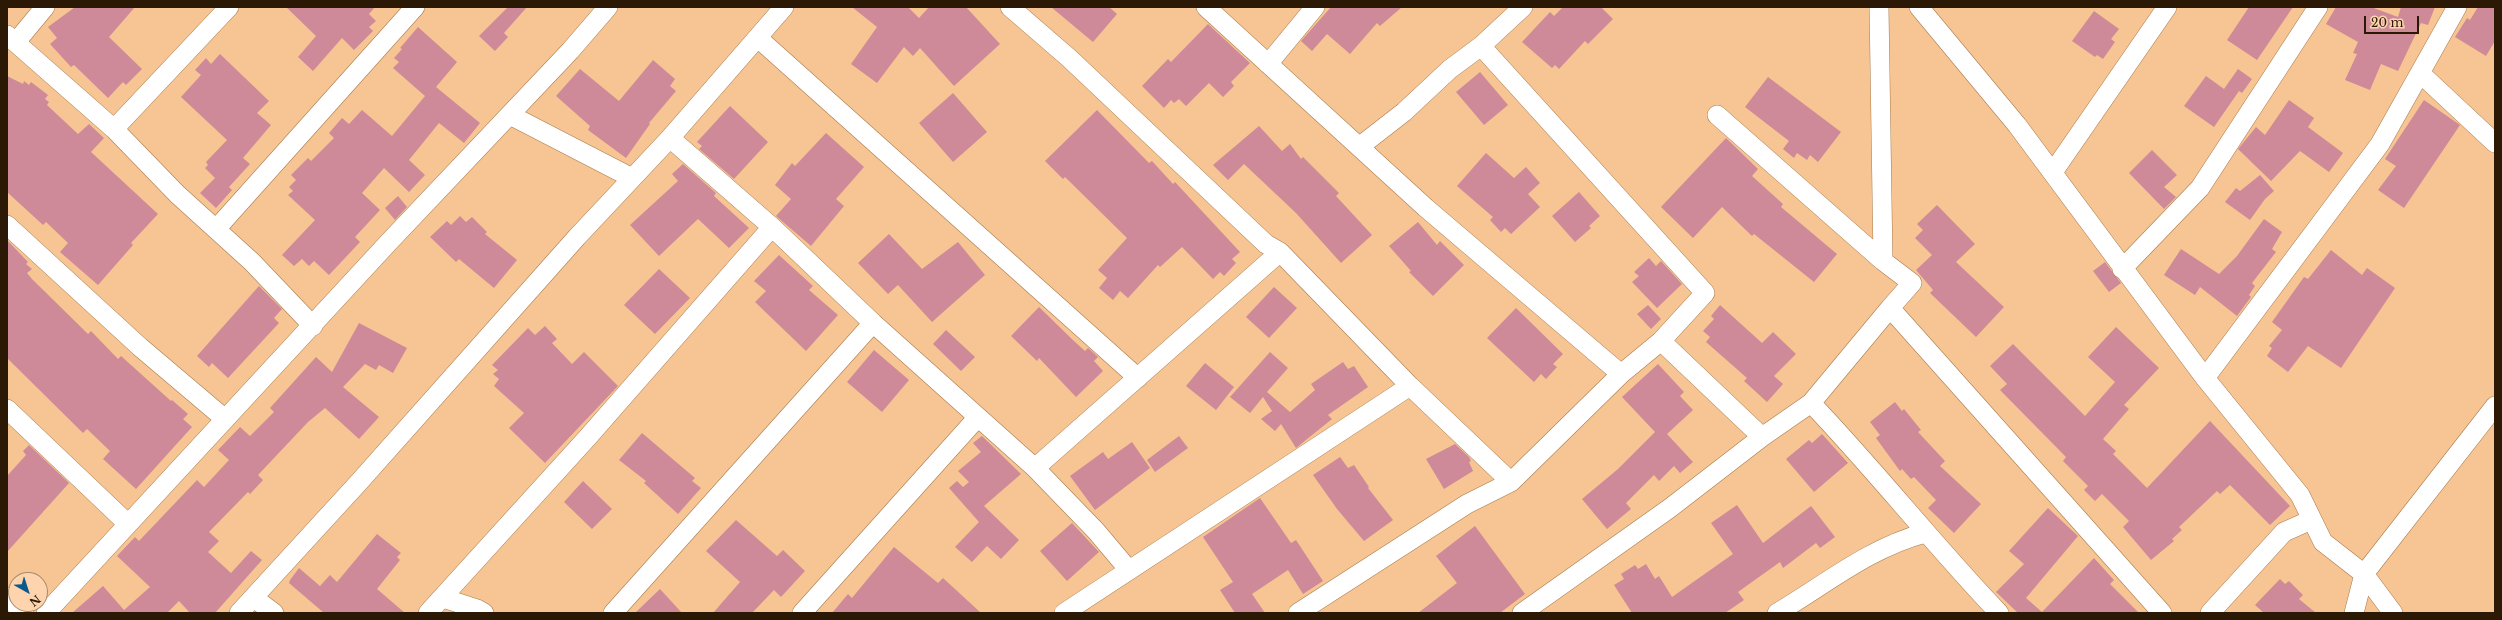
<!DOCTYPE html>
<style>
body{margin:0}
#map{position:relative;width:2502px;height:620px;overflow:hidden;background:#f7c493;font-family:"Libre Baskerville",serif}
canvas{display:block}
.frame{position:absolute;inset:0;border:8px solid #2b1805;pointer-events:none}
.north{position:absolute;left:8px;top:572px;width:40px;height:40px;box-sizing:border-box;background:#fdd4ad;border:1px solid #a9896a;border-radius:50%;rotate:141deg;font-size:11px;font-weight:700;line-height:16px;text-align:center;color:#2b1805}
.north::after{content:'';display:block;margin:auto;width:14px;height:18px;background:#0c5a8d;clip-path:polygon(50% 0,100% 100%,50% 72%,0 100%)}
.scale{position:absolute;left:2364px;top:16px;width:55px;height:18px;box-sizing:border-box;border:2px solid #2b1805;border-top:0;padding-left:5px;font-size:12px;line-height:14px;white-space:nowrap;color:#2b1805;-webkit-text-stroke:3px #fdd4ad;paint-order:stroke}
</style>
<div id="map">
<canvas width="2502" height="620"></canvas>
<div class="frame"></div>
<div class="north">N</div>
<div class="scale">20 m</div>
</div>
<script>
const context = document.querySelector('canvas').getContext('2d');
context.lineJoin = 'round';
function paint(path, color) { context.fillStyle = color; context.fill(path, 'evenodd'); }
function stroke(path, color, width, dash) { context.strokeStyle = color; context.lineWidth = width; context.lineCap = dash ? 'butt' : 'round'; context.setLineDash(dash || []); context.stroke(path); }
paint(new Path2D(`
 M75,7H135L109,37L142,69L126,85L123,82L108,98L74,65L71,67L50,44L57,38L48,27Z
 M286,7H375L369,14L376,21L369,27L373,31L354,50L342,38L313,71L298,57L316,36Z
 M508,7H527L504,33L508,37L495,51L479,36Z
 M852,7H908L919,18L929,7H966L1000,44L954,86L920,48L913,56L904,47L877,83L851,64L877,27Z
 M1051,7H1109L1117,14L1093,42Z
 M1331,7H1402L1380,26L1377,23L1350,54L1327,34L1312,51L1301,41Z
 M1563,7H1601L1613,19L1588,44L1585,41L1559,69L1555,65L1552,68L1522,42L1550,12L1554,16Z
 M2249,7H2293L2257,60L2227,40Z
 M2336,7H2371L2398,17L2401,7H2435L2428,25L2421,23L2398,71L2381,64L2370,90L2345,80L2357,54L2353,53L2358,42L2326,24Z
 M2478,7H2495V41L2486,56L2455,37L2467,18L2470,20Z
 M2094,11L2119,29L2111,39L2115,42L2103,59L2097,55L2095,57L2072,41Z
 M1208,24L1250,63L1231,82L1234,86L1223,97L1209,83L1186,106L1179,99L1174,103L1171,100L1164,108L1142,86L1168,59L1171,62Z
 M418,27L457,62L436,87L480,123L464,143L439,123L409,160L425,175L409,192L384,168L362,193L380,210L355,237L360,242L329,275L314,261L309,266L302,259L294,266L282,255L315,220L288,195L293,191L289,187L296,180L291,175L308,158L311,161L334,138L329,133L342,118L349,124L362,110L392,136L425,96L393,68L399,62L394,58L402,49L400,48Z
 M220,54L269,101L257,113L271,125L243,158L250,164L229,187L232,190L216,208L200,193L215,178L205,168L208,165L206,162L227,140L181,97L201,75L195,70L206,58L211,64Z
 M653,60L675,79L670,86L676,91L649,123L650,124L626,158L588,130L590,126L556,96L580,69L619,101Z
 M2238,69L2252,79L2242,93L2239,91L2214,127L2184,106L2206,76L2224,89Z
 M1480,72L1508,105L1484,125L1456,92Z
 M7,76L23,84L24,81L29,85L31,82L48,95L45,99L49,102L47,105L78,134L89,124L104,138L91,152L158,214L131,243L133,245L98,285L60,252L68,243L46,222L43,225L7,192Z
 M1768,77L1841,132L1818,162L1810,155L1807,160L1797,153L1794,158L1783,149L1789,141L1745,107Z
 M953,93L987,132L953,162L919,123Z
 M2289,100L2314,118L2308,127L2343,153L2329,172L2300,151L2271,181L2238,149L2256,127L2265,135Z
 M2424,100L2460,125L2404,208L2378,190L2396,166L2385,159Z
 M730,106L768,142L734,179L699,149L702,146L697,142Z
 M1097,110L1149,163L1152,161L1173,184L1175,182L1240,252L1232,259L1236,263L1224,276L1220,272L1213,279L1182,247L1160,267L1158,265L1128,298L1120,291L1113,300L1099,288L1107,278L1098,270L1127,238L1065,177L1063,179L1045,161Z
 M1259,126L1282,151L1290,144L1301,159L1303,157L1339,193L1336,196L1372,235L1341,263L1296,213L1244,164L1228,180L1213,165Z
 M826,133L864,167L836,199L844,206L811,246L776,216L791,199L775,185L792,163L795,166Z
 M1726,138L1758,169L1752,176L1783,204L1781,207L1837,254L1814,282L1754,234L1752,236L1722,207L1693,238L1661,207Z
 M2152,150L2177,175L2164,187L2176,197L2164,209L2129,173Z
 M1486,153L1514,178L1526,167L1540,183L1528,194L1540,207L1511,234L1505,228L1501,232L1490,220L1493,217L1457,186Z
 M683,164L716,193L714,196L749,228L729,248L698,219L659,256L630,225L678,181L672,174Z
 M2260,175L2274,191L2265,199L2250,220L2225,202L2236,188L2240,191Z
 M1579,192L1600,216L1589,226L1591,228L1575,242L1552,216Z
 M398,196L407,207L395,220L385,208Z
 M1937,205L1975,244L1956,262L2004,307L1976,337L1930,293L1933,290L1916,270L1932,255L1915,238L1923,230L1917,224Z
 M460,216L466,222L472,217L487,232L485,234L517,260L494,288L459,259L456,262L430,237L447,221L451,225Z
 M2264,219L2282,232L2272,249L2276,252L2252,283L2255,286L2249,295L2251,297L2237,316L2200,287L2195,295L2164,275L2181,249L2219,274L2237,256Z
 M1418,222L1437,245L1440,241L1464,265L1433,296L1409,272L1411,271L1389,246Z
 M889,234L922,269L958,242L985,275L932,322L898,285L888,294L858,263Z
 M7,240L28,262L26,264L32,269L27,273L32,279L88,334L91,331L118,359L121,356L171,401L172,400L188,414L183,419L192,427L136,489L103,459L110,451L87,429L83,433L7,358Z
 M2331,250L2362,275L2367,268L2395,288L2341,368L2308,346L2288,372L2267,356L2272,348L2269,346L2282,330L2272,322L2304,277L2308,279Z
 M779,255L813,286L809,290L838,315L806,351L755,302L766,291L754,281Z
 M1649,258L1656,266L1661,261L1682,284L1657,308L1632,282L1639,276L1634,272Z
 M2105,262L2121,283L2109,292L2093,271Z
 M659,269L690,298L655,334L624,305Z
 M259,286L282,309L274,318L279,323L228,378L212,363L209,367L197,356Z
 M1274,287L1297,308L1269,338L1246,317Z
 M1648,305L1661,319L1651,329L1637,314Z
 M1720,305L1762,343L1773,332L1796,354L1774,376L1783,384L1767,402L1744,381L1747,378L1706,342L1710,337L1703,331L1714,319L1711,316Z
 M1039,307L1075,342L1085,351L1088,348L1098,357L1094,361L1103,371L1076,397L1039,358L1037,361L1011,336Z
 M1516,308L1563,354L1553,364L1557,367L1546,379L1541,374L1534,382L1487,338Z
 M359,323L407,348L393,373L379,365L376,370L365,364L343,387L379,417L359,439L325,408L308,422L258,475L263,480L250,494L248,492L209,532L219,541L208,552L231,573L251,551L262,560L215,613H190L179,601L167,613H72L103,586L124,610L150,587L117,556L135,537L139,541L197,480L204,487L229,460L218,450L240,427L250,436L274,412L270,408L316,357L332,372Z
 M545,326L557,339L552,343L572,364L584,352L618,386L545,463L509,428L524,413L494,386L499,379L493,374L498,370L492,365L528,328L535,335Z
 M2116,327L2159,368L2124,405L2129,409L2103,439L2116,451L2113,454L2147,488L2210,421L2290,506L2270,525L2230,485L2220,494L2217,491L2179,527L2182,530L2172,539L2174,541L2151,560L2123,527L2129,521L2102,494L2095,501L2084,490L2088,486L2063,461L2066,457L2000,390L2007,384L1990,366L2013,344L2085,416L2115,382L2088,357Z
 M946,330L975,357L961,371L933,344Z
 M874,350L909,380L882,412L847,382Z
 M1270,352L1288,368L1267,392L1290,412L1315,390L1311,384L1343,362L1348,369L1354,366L1368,387L1328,415L1332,419L1296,448L1281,424L1275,431L1261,419L1272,411L1263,397L1250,413L1230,397Z
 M1205,363L1234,387L1216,410L1186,386Z
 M1658,364L1684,392L1680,396L1693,410L1667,434L1693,462L1680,473L1674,466L1659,481L1654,475L1626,503L1631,509L1607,529L1582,499L1618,469L1655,432L1622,397Z
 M1895,402L1902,411L1904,409L1921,430L1918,432L1945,461L1940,466L1981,504L1954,533L1928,508L1936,500L1914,477L1911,479L1902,469L1900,471L1876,438L1880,435L1870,422Z
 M642,433L695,478L692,481L701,488L678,514L644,483L646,481L619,460Z
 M1822,434L1848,463L1814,492L1786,459L1809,440L1812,443Z
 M982,436L1021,474L984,506L1019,540L1001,559L987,546L972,562L955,547L979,522L949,488L957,481L963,487L969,482L958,471L981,452L973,443Z
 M1179,436L1188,448L1155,472L1147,460Z
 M1132,442L1150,468L1095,510L1070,476L1103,452L1108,459Z
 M1455,444L1469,457L1471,461L1469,462L1473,471L1444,489L1426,459Z
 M29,445L69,483L7,552V476L26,455L23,451Z
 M1340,457L1348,468L1354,465L1369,487L1368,488L1393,520L1364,541L1337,509L1313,475Z
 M583,481L612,509L592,529L564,502Z
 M1260,498L1291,543L1296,540L1323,581L1303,594L1288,570L1252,594L1265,613H1235L1220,590L1233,582L1203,537Z
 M1737,505L1763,543L1811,506L1835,537L1820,548L1816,543L1783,568L1780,562L1738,592L1744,600L1725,613H1632L1614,585L1624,579L1621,574L1635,565L1638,569L1646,564L1655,579L1659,576L1672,597L1733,554L1711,523Z
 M2048,508L2078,536L2026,598L2042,612L2094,558L2114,580L2110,584L2139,613H2018L1996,592L2024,564L2009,551Z
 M736,520L777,556L783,550L805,571L781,597L774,590L752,613H713L740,582L706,551Z
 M1072,523L1099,552L1067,581L1040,551Z
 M1475,526L1525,594L1500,613H1418L1457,583L1436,556Z
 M377,534L401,553L397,557L400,560L377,589L405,613H324L289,583L290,580L299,568L320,586L330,575L337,582Z
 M894,547L938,583L943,578L981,613H832L848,594L852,598Z
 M2280,579L2285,584L2289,581L2303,595L2299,599L2316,613H2264L2255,605Z
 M660,589L682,613H635Z`), '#cf8a99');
const minor = new Path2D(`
 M1010,7L1069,58L1266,244L1280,252L1410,386L1511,482
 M1206,7L1426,208L1621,374
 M1879,7L1883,261L1912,283L1890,308
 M1919,7L2017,125L2205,378L2300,495L2323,542L2364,574L2393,613
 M7,35L114,129L177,194L252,262L313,326
 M758,38L1138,378
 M16,42L45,7
 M1268,64L1315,7
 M2420,73L2495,143
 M510,115L632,178
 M1717,115L1883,261
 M114,129L229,7
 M670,138L772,227L873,323L1035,468L1096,531L1128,569
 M1359,147L1404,112L1450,69L1481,46L1523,7
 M2053,172L2167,7
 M7,225L140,347L225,419
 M217,228L415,7
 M2122,269L2200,188L2318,7
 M1661,341L1762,437L1811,403C1876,471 1934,545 1999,613
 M2205,378L2380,144L2457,7
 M1811,403L1890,308L2162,613
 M7,409L128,524
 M1035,468L1280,252
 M7,597L24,613
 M254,598L274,613
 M443,598L477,609L484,613
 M46,613L388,243L570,51L608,7
 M239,613L360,481L577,237L670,138L784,7
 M428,613L588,437L772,227
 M613,613L873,323
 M802,613L978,417
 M1064,613L1410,386
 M1298,613L1467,504L1511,482L1621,374L1661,341L1705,293L1481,46
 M1522,613L1670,508L1762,437
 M1777,613C1826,584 1869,548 1925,533
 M2210,613L2284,532L2311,520
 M2354,613L2364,574L2495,406`);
stroke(minor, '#a97a4a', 20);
stroke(minor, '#fff', 19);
</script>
